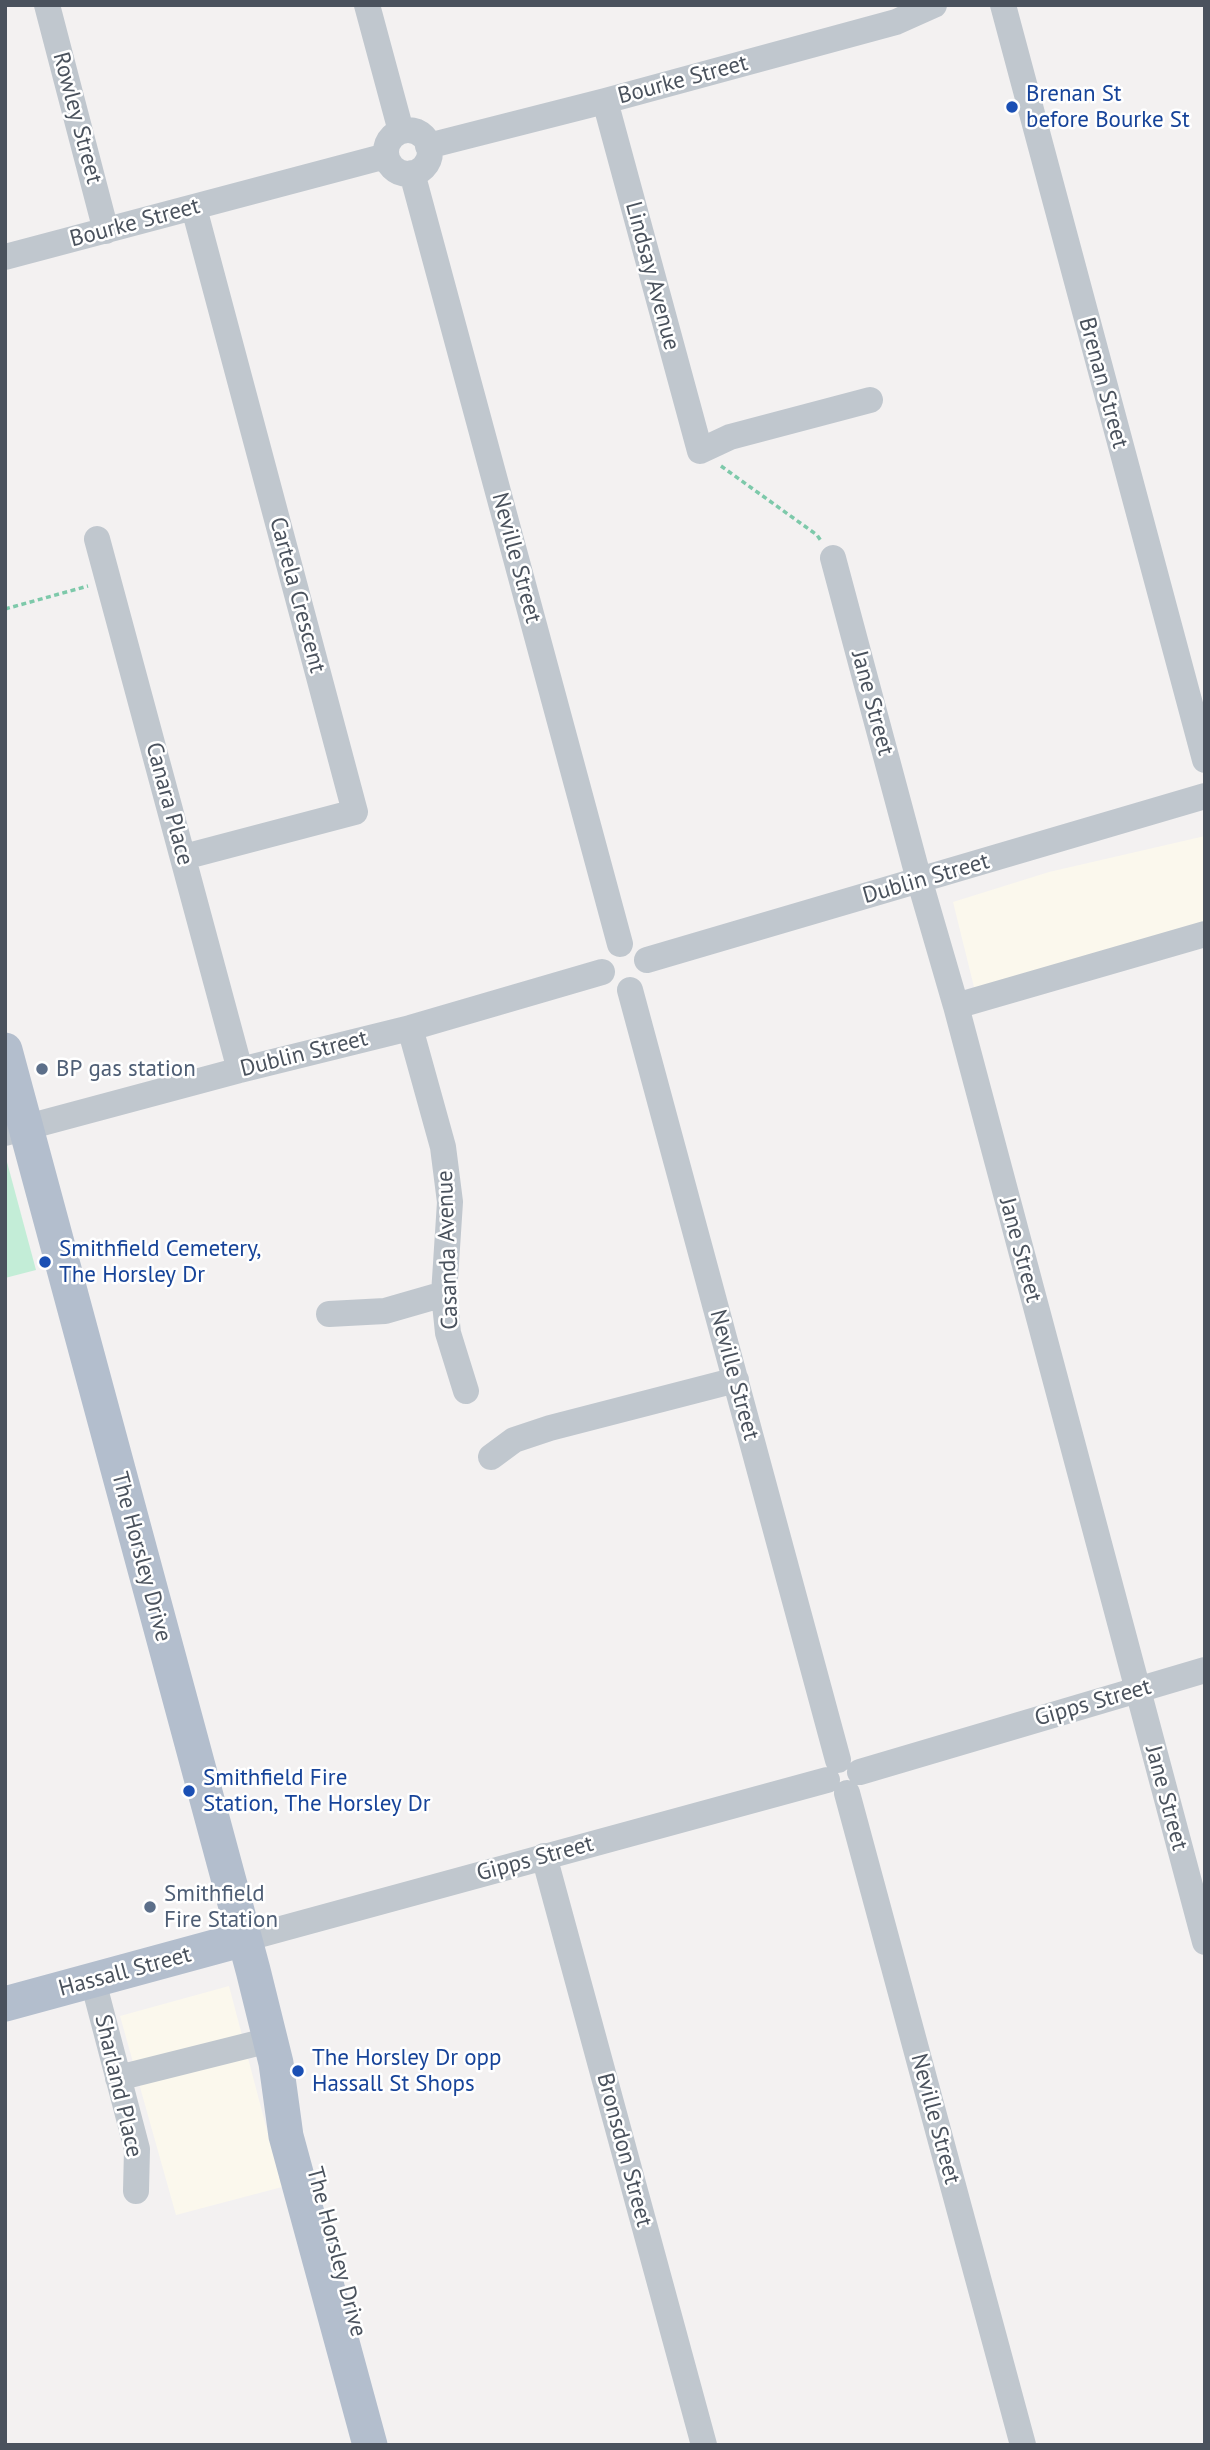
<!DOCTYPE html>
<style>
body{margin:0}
#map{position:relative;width:1210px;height:2450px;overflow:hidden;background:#f3f1f1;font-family:"PT Sans",sans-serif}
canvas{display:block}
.frame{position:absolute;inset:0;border:7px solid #4a525d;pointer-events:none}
</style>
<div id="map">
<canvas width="1210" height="2450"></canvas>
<div class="frame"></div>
</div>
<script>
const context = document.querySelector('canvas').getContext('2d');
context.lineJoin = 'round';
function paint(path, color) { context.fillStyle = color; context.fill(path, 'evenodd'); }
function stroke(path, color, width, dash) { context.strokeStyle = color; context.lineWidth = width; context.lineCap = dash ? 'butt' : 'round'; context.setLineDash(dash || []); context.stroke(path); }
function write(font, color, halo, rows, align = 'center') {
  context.font = font + ' "PT Sans",sans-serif'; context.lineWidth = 5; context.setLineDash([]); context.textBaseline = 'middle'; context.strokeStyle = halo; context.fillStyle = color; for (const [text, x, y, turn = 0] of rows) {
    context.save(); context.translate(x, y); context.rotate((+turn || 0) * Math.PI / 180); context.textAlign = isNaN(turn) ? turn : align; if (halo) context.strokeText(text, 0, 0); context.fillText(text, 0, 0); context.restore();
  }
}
paint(new Path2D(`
 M1205,836V926L975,991L953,902L1049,872Z
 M229,1986L282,2187L176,2215L120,2016Z`), '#fbf8ed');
paint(new Path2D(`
 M5,1162H7L36,1270L5,1278Z`), '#c3edd7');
stroke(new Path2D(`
 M721,466L817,535L821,541
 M5,609L88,586`), '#7dc9aa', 3.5, [5, 3.5]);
stroke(new Path2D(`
 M47,5L106,231
 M367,5L401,131
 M1003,5L1205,760
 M605,101L700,451L730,437L870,400
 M386 152a22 22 0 1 1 44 0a22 22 0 1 1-44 0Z
 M428,146L605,101L896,22L934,5
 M412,173L620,944
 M5,257L386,156
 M97,539L240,1070
 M833,558L915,865L956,1006L1205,1942
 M184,857L355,812L194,208
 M647,960L1205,796
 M630,990L838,1760
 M956,1006L1205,934
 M410,1028L443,1147L450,1202L444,1294L448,1333L466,1391
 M5,1133L240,1070L410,1028L602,972
 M329,1314L385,1311L444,1294
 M491,1457L514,1440L550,1428L736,1380
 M860,1772L1205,1670
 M847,1793L1023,2445
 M544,1856L704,2445
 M244,1939L827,1780
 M93,1981L137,2149L136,2191
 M118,2078L270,2040`), '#c0c7ce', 26);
stroke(new Path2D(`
 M5,1050L253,1970L276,2063L286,2136L370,2445
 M5,2004L244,1939`), '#b3becd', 35);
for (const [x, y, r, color] of [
 [1012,107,7,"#1a4fb4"],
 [42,1069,7,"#5c6f8a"],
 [45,1262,7,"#1a4fb4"],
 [189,1791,7,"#1a4fb4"],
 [150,1907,7,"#5c6f8a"],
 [298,2071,7,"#1a4fb4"]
]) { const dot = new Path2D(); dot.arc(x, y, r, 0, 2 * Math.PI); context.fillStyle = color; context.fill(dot); stroke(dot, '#fff', 2.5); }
write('23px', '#4a525d', '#fff', [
 ["Bourke Street",683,80,-15],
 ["Rowley Street",77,118,75],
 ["Bourke Street",135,223,-15],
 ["Lindsay Avenue",652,276,75],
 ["Brenan Street",1103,383,75],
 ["Neville Street",516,558,75],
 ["Cartela Crescent",297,595,75],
 ["Jane Street",872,703,75],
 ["Canara Place",169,804,75],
 ["Dublin Street",926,879,-16],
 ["Dublin Street",304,1054,-14],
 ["Casanda Avenue",448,1250,-92],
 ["Jane Street",1020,1250,75],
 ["Neville Street",734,1375,75],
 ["The Horsley Drive",141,1557,75],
 ["Gipps Street",1093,1703,-16],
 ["Jane Street",1166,1798,75],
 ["Gipps Street",535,1859,-15],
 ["Hassall Street",125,1972,-15],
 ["Sharland Place",118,2086,77],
 ["Neville Street",935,2119,75],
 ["Bronsdon Street",624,2150,75],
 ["The Horsley Drive",336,2252,75]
]);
write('23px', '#164399', '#fff', [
 ["Brenan St",1026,94],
 ["before Bourke St",1026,120],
 ["Smithfield Cemetery,",59,1249],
 ["The Horsley Dr",59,1275],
 ["Smithfield Fire",203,1778],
 ["Station, The Horsley Dr",203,1804],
 ["The Horsley Dr opp",312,2058],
 ["Hassall St Shops",312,2084]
], 'left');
write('23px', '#4e5e75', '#fff', [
 ["BP gas station",56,1069],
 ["Smithfield",164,1894],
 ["Fire Station",164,1920]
], 'left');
</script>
